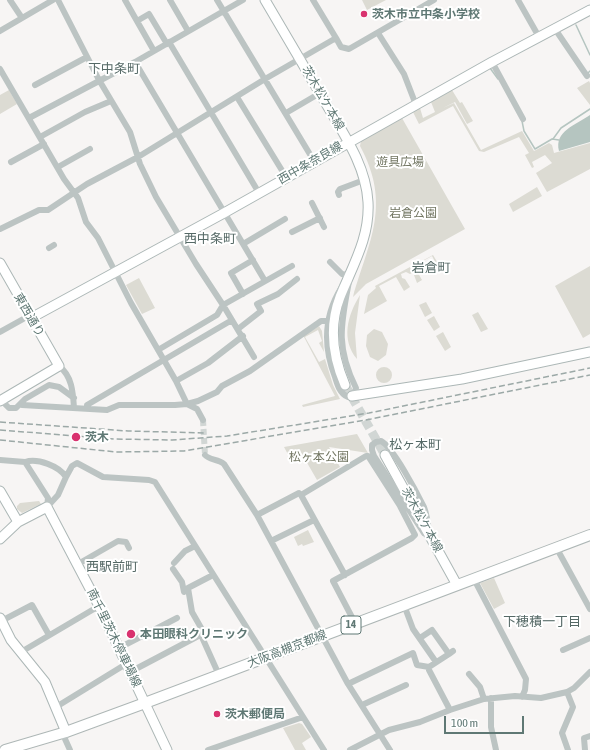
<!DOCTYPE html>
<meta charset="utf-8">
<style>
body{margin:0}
#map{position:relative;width:590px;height:750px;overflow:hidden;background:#f7f5f4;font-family:"Asap Condensed",sans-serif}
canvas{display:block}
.scale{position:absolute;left:444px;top:716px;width:80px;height:18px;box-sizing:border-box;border:2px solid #5f7874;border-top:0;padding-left:5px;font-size:12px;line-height:14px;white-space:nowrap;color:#5f7874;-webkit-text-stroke:3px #fff;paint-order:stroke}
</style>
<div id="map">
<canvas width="590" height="750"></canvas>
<div class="scale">100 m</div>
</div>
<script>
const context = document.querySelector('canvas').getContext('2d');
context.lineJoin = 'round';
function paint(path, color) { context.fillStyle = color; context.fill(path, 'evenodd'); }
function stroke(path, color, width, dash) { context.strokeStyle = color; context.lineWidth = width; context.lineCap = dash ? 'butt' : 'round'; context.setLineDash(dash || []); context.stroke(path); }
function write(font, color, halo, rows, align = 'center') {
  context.font = font + ' "Asap Condensed","Noto Sans JP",sans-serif'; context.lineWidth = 4; context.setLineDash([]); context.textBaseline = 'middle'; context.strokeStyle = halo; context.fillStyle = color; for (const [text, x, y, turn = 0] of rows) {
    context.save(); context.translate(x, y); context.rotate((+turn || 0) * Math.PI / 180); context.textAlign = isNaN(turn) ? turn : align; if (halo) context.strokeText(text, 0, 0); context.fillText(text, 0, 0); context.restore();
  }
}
paint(new Path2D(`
 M362,0H386L367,10Z
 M589,81L590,83V105L577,88Z
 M9,90L17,104L0,114V95Z
 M452,90L460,103L462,102L473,121L467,124L455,102L443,108L454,103L481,150L522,131L534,151L549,143L552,145L554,153L590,143V169L547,192L536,173L552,163L545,155L532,162L534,167L532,168L525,155L529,153L519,137L484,152L479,151L453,106L419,124L413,112L420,108L423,118L435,112L431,102Z
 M402,118L465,229L366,284L353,297C369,241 392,205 360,146L361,141Z
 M537,187L542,196L513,212L509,204Z
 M433,255L439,265L443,262L446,267L440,271L432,256L414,266L422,280L417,283L411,267Z
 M590,266V334L583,338L555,286Z
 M410,267L412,273L410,274L406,272L401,274L402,278L405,279L410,287L404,291L396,277L379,286L387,301L364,314L368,295L376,288L375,286Z
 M139,278L155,308L142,314L126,285Z
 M360,295L355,333L357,359C341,340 347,316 360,295Z
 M426,302L432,313L425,317L419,305Z
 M478,312L488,329L481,332L472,315Z
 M434,316L440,327L434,331L427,320Z
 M319,326L322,331L324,352L319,343L322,341L318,330L305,337L319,362L325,359L333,385L340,399L303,407L302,405L335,396L304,337H302Z
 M374,329L382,332L388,344L386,355L378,361L370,357L366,346L367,335Z
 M443,332L451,347L445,351L436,336Z
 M376 375a8 8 0 1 1 16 0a8 8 0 1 1-16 0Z
 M357,434L368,453L329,447L340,467L317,480L302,454L291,460L284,447Z
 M39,501L41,504L22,513L17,509V506L20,503Z
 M308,530L314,542L303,546L302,544L298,546L294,537Z
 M494,578L505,603L494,609L480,583Z
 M299,723L302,724L311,737L302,743L306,750H295L283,728Z`), '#dcdbd3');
paint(new Path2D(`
 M590,115V142L559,151C554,131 576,125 590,115Z`), '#b5c5c0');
stroke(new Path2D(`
 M576,25L590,55
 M490,68L498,79
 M590,71L588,73L590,76
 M522,121L524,131L535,149L552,139L559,140
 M553,139L561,128L590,109`), '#b5c5c0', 1.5);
stroke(new Path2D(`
 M203,420L205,455`), '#d1d6d4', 6, [6, 3]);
stroke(new Path2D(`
 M345,385L385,455`), '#d1d6d4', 9, [9, 4.5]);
const secondary = new Path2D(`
 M265,0C285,34 305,68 325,102C343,133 366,165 368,202C370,237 353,265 340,297C329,326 333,357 345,385
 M0,263L59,366L0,401
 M31,318L224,213L492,62L590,10
 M352,396L462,379L590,352
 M385,455L457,585
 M0,491L18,522
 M0,539L18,522L47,507L99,606L167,750
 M0,618L11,640L45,682L66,732`);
const primary = new Path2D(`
 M5,750L66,732L145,703L590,535`);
stroke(secondary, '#acb7b6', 11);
stroke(primary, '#aeb7b6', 12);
stroke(new Path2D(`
 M10,0L22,18
 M58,0L99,80L130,132L140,164L156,197L196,264L223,305L217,315L158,350
 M125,0L154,51
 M170,0L188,31
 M217,0L314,161
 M313,0L336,38
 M518,0L539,37
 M137,21L149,14L167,44
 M555,29L587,76
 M0,31L53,0
 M378,33L404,74L416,105
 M169,42L259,193
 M135,62L265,281
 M492,62L523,119
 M0,69L64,179L78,198L86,222L98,238L131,303L176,381L187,404L197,409L203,420
 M35,85L87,57
 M237,97L286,177
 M286,113L315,96
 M29,118L135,62L243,0
 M40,137L85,112L111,101
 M11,162L44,144
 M58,167L90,149
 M339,195L338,192L340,189L364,180
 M312,203L324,227
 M0,229L39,210H48L87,184L138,157L265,79L336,38L341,47L349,49L434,0
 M292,232L320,218
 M243,244L285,219
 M49,248L54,245
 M330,262L342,274L350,276
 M350,276C342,321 334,344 356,388L354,395L348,397C340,394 337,384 335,377C321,341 325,306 350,276Z
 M243,294L231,273L253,260
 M238,329L261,311L257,304L278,294L297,279
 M0,332L25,318H31
 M254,357L223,305L292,266
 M59,366C72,376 73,392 74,408
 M176,381L208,363L243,336
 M1,400L9,408H16L25,399L49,385L59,387L74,398
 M22,405L107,410L119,405H175L187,404L198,401L217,392L222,386L250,371L321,321H327
 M87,409V405L232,320
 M205,455C209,460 218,459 224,464L257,515L348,684L390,750
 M0,460L25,462L48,498L47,507
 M25,462C38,458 59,466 66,477L58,495L47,507
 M66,477L72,466L77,463L103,477L149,480L155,482L324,750
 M257,515L299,493L301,495
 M424,533L374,456L372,450V445L376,442L381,441C393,447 417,493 424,507C427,515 428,523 429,532
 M271,541L314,520
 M556,547L590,609
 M174,563L185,551L195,546
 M78,564L118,541L126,542L129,548
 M173,569L182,582L184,592
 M345,575L301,495L366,456H368L400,506L415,535L412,538L333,581L355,623
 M474,579L526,679L525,690L522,697
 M404,605L413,629L436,662
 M1,621L32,605L49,635
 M201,635L219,675
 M420,638L432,630L449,654L453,651
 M119,648L177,618
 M563,650L590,638
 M21,652L99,606
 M429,670L450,710
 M130,672L204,633L192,612L188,588L213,575
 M469,674L480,687L484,699
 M348,684L413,653L417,665L429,667L449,654
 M567,692L573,707L562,733L568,750
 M491,698V727L496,750
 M362,705L406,685
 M56,707L126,664
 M66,732L65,739L70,750
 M208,750L303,717
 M350,750L389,730L420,722L450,710L484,699L515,696L541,698L567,692L574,688L590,672
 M585,750L584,738L590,736`), '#bcc4c3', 6);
stroke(secondary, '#fff', 9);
stroke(primary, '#fff', 10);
stroke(new Path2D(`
 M0,422L128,431L206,433
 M0,430L114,439L172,440L227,436L369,413L590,368
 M0,440L116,452L184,451L371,419L590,375`), '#9ca9a7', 1.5, [6, 3]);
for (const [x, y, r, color] of [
 [364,14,4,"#d9326f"],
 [76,437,5,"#d9326f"],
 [131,634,5,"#d9326f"],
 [217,714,4,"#d9326f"]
]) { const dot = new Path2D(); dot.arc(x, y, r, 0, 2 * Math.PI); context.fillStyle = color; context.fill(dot); stroke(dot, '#fff', 1.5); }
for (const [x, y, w] of [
 [351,625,20]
]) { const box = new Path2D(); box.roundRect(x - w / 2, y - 9, w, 18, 3); context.fillStyle = '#fff'; context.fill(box); stroke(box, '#5f7874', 1); }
write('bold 11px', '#5f7874', null, [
 ["14",351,625]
]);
write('bold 12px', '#5f7874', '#fff', [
 ["茨木市立中条小学校",372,14],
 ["茨木",85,437],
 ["本田眼科クリニック",140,634],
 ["茨木郵便局",225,714]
], 'left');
write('12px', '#5f7874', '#fff', [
 ["茨木松ケ本線",323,98,60],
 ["西中条奈良線",310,163,-30],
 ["東西通り",29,315,60],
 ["茨木松ケ本線",422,520,61],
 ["南千里茨木停車場線",114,638,64],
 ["大阪高槻京都線",287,649,-21]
]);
write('12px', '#727662', '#fff', [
 ["遊具広場",400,162],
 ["岩倉公園",413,213],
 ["松ヶ本公園",319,457]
]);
write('13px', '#556966', '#fff', [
 ["下中条町",114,69],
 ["西中条町",210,239],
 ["岩倉町",431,268],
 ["松ヶ本町",415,445],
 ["西駅前町",112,567],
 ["下穂積一丁目",542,622]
]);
</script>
